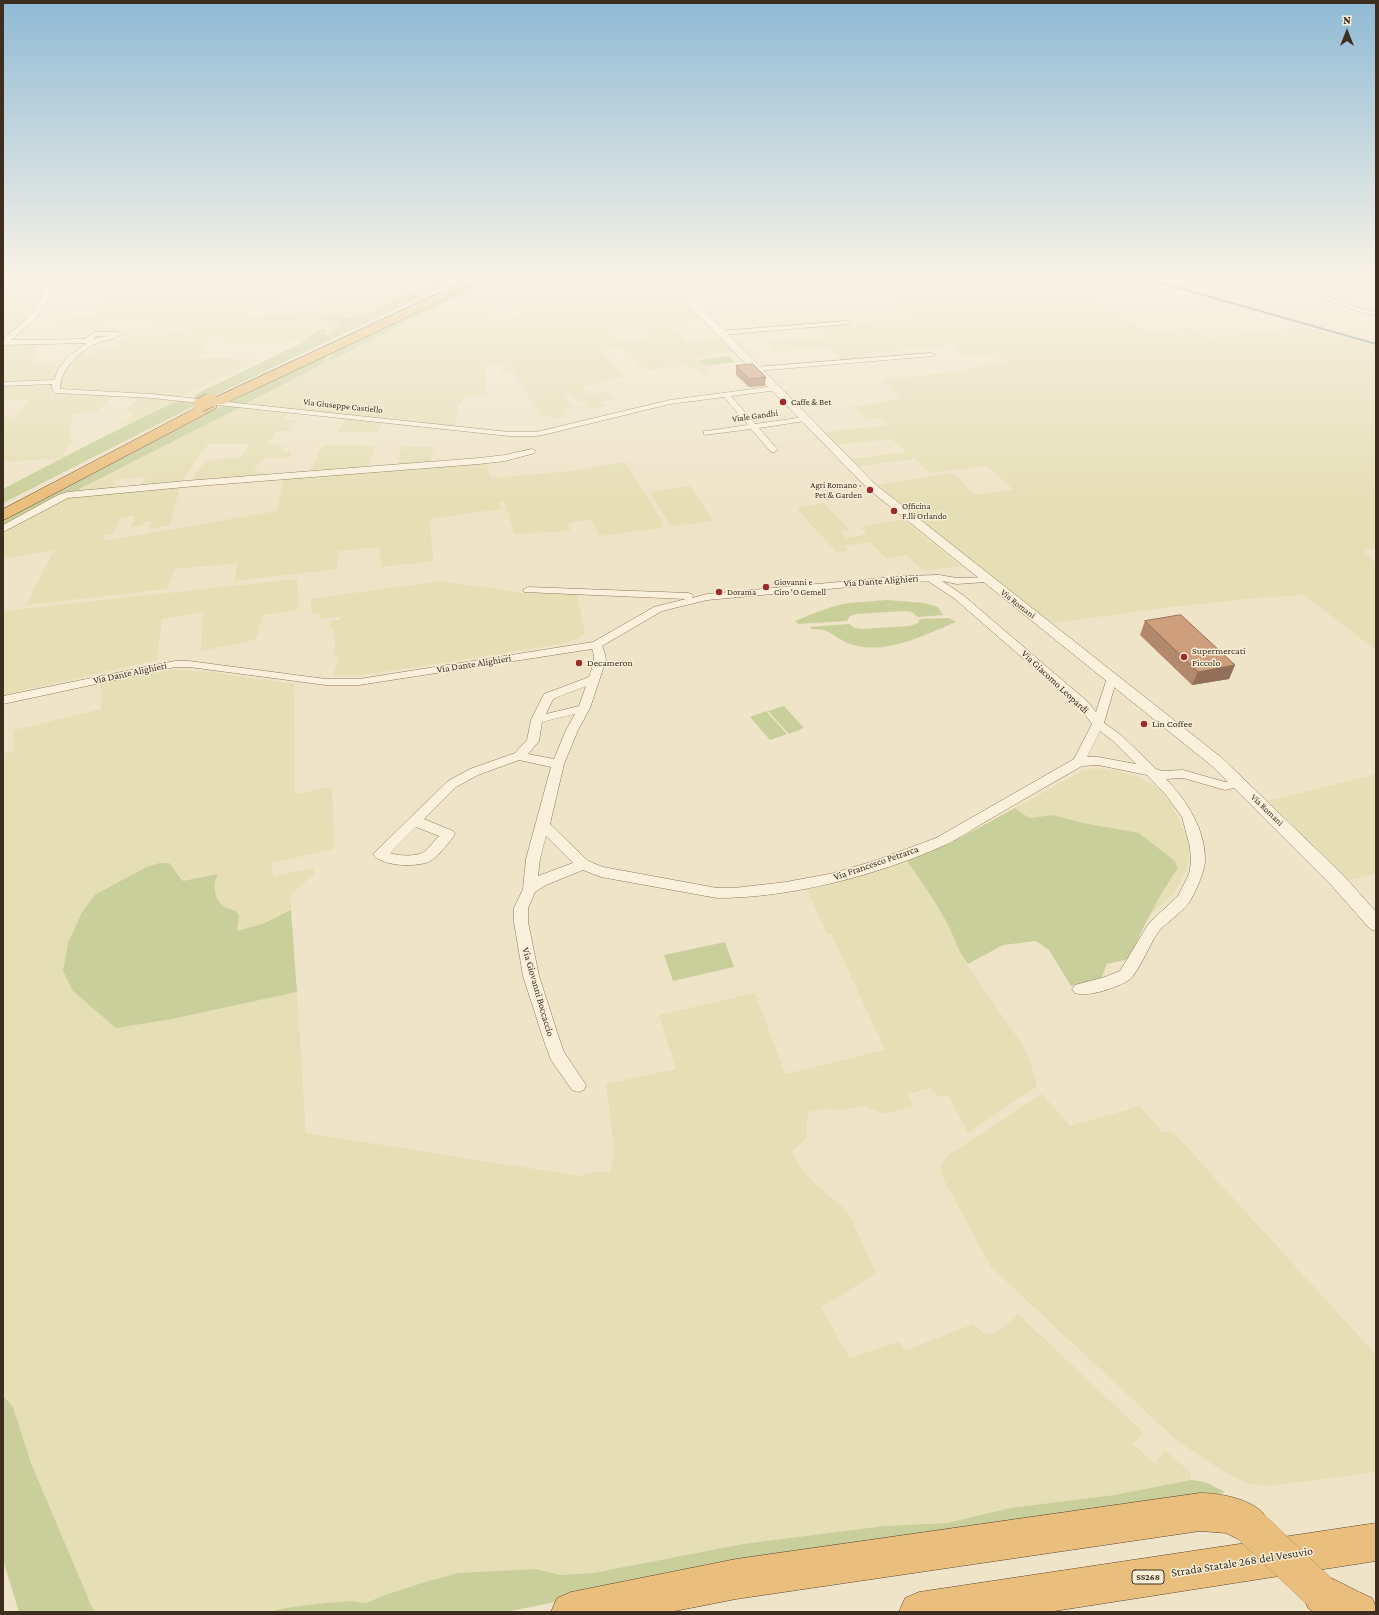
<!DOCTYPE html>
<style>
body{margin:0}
#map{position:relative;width:1379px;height:1615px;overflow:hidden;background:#f0e4c8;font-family:"Crimson Pro",serif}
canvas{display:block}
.frame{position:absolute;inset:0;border:4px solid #3d2e20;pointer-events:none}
.north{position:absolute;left:1327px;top:12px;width:40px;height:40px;-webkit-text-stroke:3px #f7eed8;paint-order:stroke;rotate:0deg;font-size:11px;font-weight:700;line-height:16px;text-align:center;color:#3d2e20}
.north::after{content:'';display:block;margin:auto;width:14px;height:18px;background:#3d2e20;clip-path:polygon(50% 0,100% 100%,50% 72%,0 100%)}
</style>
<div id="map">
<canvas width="1379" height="1615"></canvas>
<div class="frame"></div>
<div class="north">N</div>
</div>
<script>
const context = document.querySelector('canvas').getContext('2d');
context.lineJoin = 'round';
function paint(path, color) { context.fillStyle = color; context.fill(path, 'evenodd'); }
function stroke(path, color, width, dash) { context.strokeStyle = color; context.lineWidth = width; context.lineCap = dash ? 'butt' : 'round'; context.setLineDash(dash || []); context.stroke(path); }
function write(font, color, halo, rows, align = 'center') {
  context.font = font + ' "Crimson Pro",serif'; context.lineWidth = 3; context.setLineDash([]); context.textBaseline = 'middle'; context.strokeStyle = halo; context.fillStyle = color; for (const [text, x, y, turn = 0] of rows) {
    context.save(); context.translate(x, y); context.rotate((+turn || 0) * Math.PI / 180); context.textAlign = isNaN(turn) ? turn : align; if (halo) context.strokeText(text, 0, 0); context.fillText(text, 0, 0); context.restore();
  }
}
paint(new Path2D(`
 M3,276H48L46,278L43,300L3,340Z
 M54,276H452L449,277H310L309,280L293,281L288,295L282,296L279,301L253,302L247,316L321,313L327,296L308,297L315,280L449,279L412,291L397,300L356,317L343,318V315L345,313L342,312L338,313L332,317L324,318L326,321L341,322L332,334L325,335L327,330L322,329L313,333L309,339L302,343L297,341L220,344L223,338L209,339L198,359L221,358L258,360L179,398L128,392L58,389L69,363L76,355H92L96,349L113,348L125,335L186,334L191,326H173L174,323H152L153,320L108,321L104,324L83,325L78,329L53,332L68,318L91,317L120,285L52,287V280Z
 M869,276L917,277L923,281L943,284L957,292L979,290L962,276H1124L1149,283L1078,292L1149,332L1191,328L1208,338L1305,327L1376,346V548L1364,551L1376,563V650L1304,595L1255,598L1164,608L1052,623L933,531L880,485L948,473L954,474L974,495L1014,490L986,466L930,473L915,459L859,466L851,459L907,452L891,439L837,445L824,432L889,425L880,418L866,420L852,406L891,402L889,400L900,399L882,380L970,370L979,365L1007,361L996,353L965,357L952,345L865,354L869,359L841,361L830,347L777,351L768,342L825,337L815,327L918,318Z
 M489,280H664L684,303L522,312L518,311L510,306L491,307L485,320H506L517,317L520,313L686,304L702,320L608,332L619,343L649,339L641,329L670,326L687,343L720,338L735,352L695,357L709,372L702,375L695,368L689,369L685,365L645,371L623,348L609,350L607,347L600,348L625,377L605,380L606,381L602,382V383L581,387L588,394L607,391L614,399L599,402L603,407L591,409L585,401L577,402L571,394L564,395L572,409L564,411L567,417L552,419L550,416L541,417L514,372L503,373L500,368L510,366L509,364L486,365V395L463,397L462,404H458L455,426L243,405L323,364L326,356L331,354L329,361L339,357Z
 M677,280L765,281L770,288L688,293L676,282Z
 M42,342L35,350H37L32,355H40L35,362L50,361L48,365L63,364L57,380L3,383V345L5,343Z
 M50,383L52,387V394L72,393L114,396L95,413L72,414L70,431L73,442L65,451L64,458L3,462V417H15L29,400L3,401V386Z
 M140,397L172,400L177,401L145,418L129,424H124L134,413L127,412L126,409Z
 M241,407L288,413L283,420H296L289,431H277L268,444L279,445L278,447H283L281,451H292L288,458H263L253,471L264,472L261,477L190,483L196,472L207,460L241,458L250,444H208L180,484L139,488L146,477L117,479L111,491L74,493Z
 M345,419L383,423L377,432H337Z
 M323,445L375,446L367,469L309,473Z
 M402,446L434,447L429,464L397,466Z
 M486,462L491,478L572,471L625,462L663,523L662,528L599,536L591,519L568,523L570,531L514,534L505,502L499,503L501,509L429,519L434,561L381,567L380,547L339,551L337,569L235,581L237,563L174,569L167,589L26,605L54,550L3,559V531L67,496L180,486L170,525L149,529L151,521L144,522L142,526L131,527L135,516L120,518L113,534L105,535L103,541L277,511L284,478Z
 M690,486L713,521L691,524L682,523L681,525L672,526L669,524L650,492Z
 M824,503L849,529L840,531L846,538L867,534L861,527L903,519L961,566L924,571L906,555L887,559L869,542L844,546L848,551L837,553L796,508Z
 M297,579L299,609L263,615L258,633L254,640L201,651L203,612L162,619L157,660L3,695V611Z
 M440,581L524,593L577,594L585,634L577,639L562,644L397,670L355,676H333L339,656L334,655L335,638L329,621L340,620V617L321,619L319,613L312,614L310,599Z
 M176,669L209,672L294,684L295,794L332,787L334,849L271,863L274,876L313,868L314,874L290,895L291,910L265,923L236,931L239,916L221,905L214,890L215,878L217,875L183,881L177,871L146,867L132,875L172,1019L297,992L306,1133L579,1176L596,1172L610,1173L614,1151L606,1084L676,1069L659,1015L755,993L785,1074L885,1050L831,933L827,934L807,890L834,884L907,861L925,887L948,925L960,954L1025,1049L1036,1080V1086L968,1133L948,1095L939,1097L930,1088L908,1094L913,1106L883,1114L865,1106L842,1110L824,1109L808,1112L806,1138L792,1151L799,1165L812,1181L848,1212L876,1273L821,1308L850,1358L900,1341L905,1351L973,1324L985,1335L999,1331L1018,1314L1143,1432L1133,1444L1155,1464L1165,1450L1190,1472L1191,1480L1114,1495L1010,1508L947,1523L884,1526L743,1544L593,1573L561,1575L535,1569L458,1573L422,1583L385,1595L366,1603L352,1601L325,1603L284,1608L271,1612H94L31,1463L13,1407L3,1396V753L13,751L14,730L101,709V683L146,673Z
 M1095,768L1118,771L1139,777L1158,788L1171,804L1184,830L1190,849L1186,870L1174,893L1147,918L1178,868L1175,861L1139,833L1083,823L1053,815L1029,818L1015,808L1082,771Z
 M1376,774V874L1349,880L1268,801Z
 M1042,1094L1070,1126L1140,1106L1162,1132H1173L1376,1355V1472L1268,1486L1246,1483L1221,1470L1175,1439L991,1267L944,1180L941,1172V1165L949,1155Z`), '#e6deb5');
paint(new Path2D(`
 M449,279H458L203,401L195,399L194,396L198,393L302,343C311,338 314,329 326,329L327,330L325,335L332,334L341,322L326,321L324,318C332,317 337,312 346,313L343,315L344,318C364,319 393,301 410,292C422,285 437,282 449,279Z
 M480,280H489L339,357L328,361L331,354L326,356L323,364L243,405L229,403L290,372Z
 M729,356L735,362L705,366L699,360Z
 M177,401L200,403L3,503V489L95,441Z
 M224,405L241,407L3,528V519Z
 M887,600L924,603L938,607L943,615L918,617L912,612L904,611L856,614L850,616L847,621L798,624L795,621C812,614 830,606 849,603C861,602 874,601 887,600Z
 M949,618L956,622C924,635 885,656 850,644C841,641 834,634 826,631C819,628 814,631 809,627L849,624L855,628L862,629L909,626L918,623L920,619Z
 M784,706L804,728L789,734L768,711Z
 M766,711L787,734L770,740L750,717Z
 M1015,808L1029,818L1053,815L1083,823L1139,833L1175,861L1178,868C1158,897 1143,927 1129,959L1107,964L1101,979L1071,986L1049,950L1036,941L1003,945L968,964C956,949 955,938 947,923C935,901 921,881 907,861L951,843Z
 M160,863H169L183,881L218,874C212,883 214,898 222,905C225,908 233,910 237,912L239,916L237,931L265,923L291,910L297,992L172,1019L116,1028L73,991L63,971L68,943L82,912L95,895L146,867Z
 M725,942L734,967L673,981L664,955Z
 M3,1396L13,1407L31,1463L94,1612H19L3,1560Z
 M1191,1480L1205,1482L1225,1492L1210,1498L606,1592L505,1612H271L284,1608L325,1603L352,1601L366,1603L385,1595L422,1583L458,1573L535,1569L561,1575L593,1573L743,1544L884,1526L947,1523L1010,1508L1114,1495Z`), '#c9cf9b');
stroke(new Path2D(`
 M1137,276L1376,344`), '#6f938a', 2);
const minor = new Path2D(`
 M48,276H54C50,282 51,291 49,297C42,315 25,328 11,340L85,339L94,332H118L121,334C114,340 103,340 95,344C79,352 60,369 60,389L152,394L509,432H536L670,400L775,386L779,388L778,390L731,396L755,424L805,417L809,419L805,421L759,428L778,450L774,452H771L751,429L704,435V431H707L748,425L724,397L670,404L547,434L536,436H509L152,398L58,393H55L52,388V384L3,386V382L54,380L59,368L69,356L87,343L3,345V339C17,327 35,315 42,298C45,291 44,282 48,276ZM96,336H106L93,339Z
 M814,276H839L836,278L792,282L288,280L285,278L288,276L792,278Z
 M1267,276H1276L1355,307L1376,312V316L1351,309Z
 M847,321L850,323L849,324L721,335L718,333L721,331Z
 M931,353L935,355L933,356L756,371L752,369L756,367Z
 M532,449L536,451L535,453L505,461L479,464L185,487L68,498L3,532V525L58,495L67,492L185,481L479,458L505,455Z
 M939,575L957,578L990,577L991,579L990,581L986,582L957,584L942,581L963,595L1088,702L1096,712L1106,681L1115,679L1119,680L1121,682L1119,684L1115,685L1104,723L1121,735L1156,769L1162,771L1183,770L1225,782L1240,779L1244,780L1246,783L1244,786L1225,790L1183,778L1166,779C1187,801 1206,830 1205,862C1204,873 1195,894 1188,904C1180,914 1168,921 1159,931C1151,941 1138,974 1129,980C1119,987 1087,998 1075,993L1072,989L1075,985L1105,977L1120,971L1149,923L1178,896L1189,874L1191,862L1190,847L1182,817L1166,795L1147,775L1098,765L1082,766C1051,784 1020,801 990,819C975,827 961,838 945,845C878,875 791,898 717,898L601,877L583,870L546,885L535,892L528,908V922L539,976L560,1041L564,1052L586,1085L584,1090L578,1092L572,1090L551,1060L544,1041L523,976L514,922V908L523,889L526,859L551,767L519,760L478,775L456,787L424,819L453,831L455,834C451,841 438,856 432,860C421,868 381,867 373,854L448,781L470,769L515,753L527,740L531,720L544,694L589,677C592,667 597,659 592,649L359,685H326L189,667H175L3,704V696L175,661H189L326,679H359L593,642L654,607L686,599L524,592L523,590L528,587L688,593L692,594L693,596L692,598L707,594L905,576ZM928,581L955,599L1080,708L1092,724L1074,759L936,838L874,861L834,873L786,882L734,888H717L603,867L588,861L550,824L564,764L578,730L590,708L606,660L605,654L602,646L662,611L707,600L905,582ZM586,686L579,706L546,714L553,699ZM575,714L566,730L554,759L528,754L539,741L542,722ZM1100,731L1113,741L1136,764L1098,757H1087ZM416,827L439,836C434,841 429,848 424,852C416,857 398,856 390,853ZM546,836L573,863L538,876L540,859Z`);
const tertiary = new Path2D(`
 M663,276H671L875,484L1222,758L1344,876L1376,912V931L1370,929L1332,886L1212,766L867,488L675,291Z`);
const trunk = new Path2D(`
 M474,277L478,278L479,280L478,282L395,323L224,404H215L217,406L215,409L8,518L3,520V509L205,403H214L213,401L214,398Z
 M1200,1493C1219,1493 1246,1498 1261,1511C1265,1514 1266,1521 1268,1525L1262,1538L1256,1541L1376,1523V1561L1048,1612H899L905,1598L919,1592L1246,1543L1226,1533L1200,1531L736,1599L670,1612H551L557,1598L571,1592L736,1559Z
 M1322,1574C1339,1581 1355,1591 1372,1598L1376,1607V1612H1314L1308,1608L1302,1594L1308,1580Z`);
stroke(minor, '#8d765c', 1);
stroke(tertiary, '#8d765c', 1);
stroke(trunk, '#5b4430', 1);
paint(minor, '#faf1dc');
paint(tertiary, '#faf1dc');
paint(trunk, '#eabe7c');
const trunkBridgeFar2 = new Path2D(`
 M474,280L480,277`);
const trunkBridgeFar1 = new Path2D(`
 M200,405L210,400`);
const trunkBridge = new Path2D(`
 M1249,1525L1322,1594`);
stroke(trunkBridgeFar2, '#5b4430', 12, []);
stroke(trunkBridgeFar1, '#5b4430', 15, []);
stroke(trunkBridge, '#5b4430', 36, []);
stroke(trunkBridgeFar2, '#eabe7c', 12);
stroke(trunkBridgeFar1, '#eabe7c', 14);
stroke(trunkBridge, '#eabe7c', 36);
paint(new Path2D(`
 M736,366L766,377L765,386L749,387L736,375Z
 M1145,621L1235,665L1229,679L1192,685L1140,635Z`), '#b2896c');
paint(new Path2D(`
 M1235,665L1229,679L1192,685L1198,672Z`), '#916f58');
const building = new Path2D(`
 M753,364L766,377L749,379L736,366Z
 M1181,615L1235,665L1198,672L1145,621Z`);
paint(building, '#cf9f7d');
stroke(building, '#916f58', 1);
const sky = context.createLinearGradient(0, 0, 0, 502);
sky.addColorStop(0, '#8fbad6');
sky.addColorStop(0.55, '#f8f3e6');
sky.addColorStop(1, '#f8f3e600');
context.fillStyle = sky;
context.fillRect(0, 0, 1379, 502);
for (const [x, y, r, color] of [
 [783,402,4,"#9e2a2b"],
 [870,490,4,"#9e2a2b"],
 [894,511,4,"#9e2a2b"],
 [766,587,4,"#9e2a2b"],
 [719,592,4,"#9e2a2b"],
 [1184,657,4,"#9e2a2b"],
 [579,663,4,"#9e2a2b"],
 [1144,724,4,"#9e2a2b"]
]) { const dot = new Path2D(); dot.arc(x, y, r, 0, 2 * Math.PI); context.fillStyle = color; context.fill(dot); stroke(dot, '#f7eed8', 1.5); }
write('9px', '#3d2e20', '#f7eed8', [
 ["Caffe & Bet",791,402],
 ["Agri Romano -",862,485,"right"],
 ["Pet & Garden",862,495,"right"],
 ["Officina",902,506],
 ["F.lli Orlando",902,516],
 ["Giovanni e",774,582],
 ["Ciro 'O Gemell",774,592],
 ["Dorama",727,592]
], 'left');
write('9px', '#3d2e20', '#f7eed8', [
 ["Via Giuseppe Castiello",343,406,6],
 ["Viale Gandhi",755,416,-8],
 ["Via Romani",1018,604,38],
 ["Via Romani",1267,810,44]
]);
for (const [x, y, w] of [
 [1148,1577,32]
]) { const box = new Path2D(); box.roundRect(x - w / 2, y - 7, w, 14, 3); context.fillStyle = '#f7eed8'; context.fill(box); stroke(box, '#3d2e20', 1); }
write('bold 9px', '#3d2e20', null, [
 ["SS268",1148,1577]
]);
write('10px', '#3d2e20', '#f7eed8', [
 ["Via Dante Alighieri",881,581,-4],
 ["Via Dante Alighieri",474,664,-9],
 ["Via Dante Alighieri",130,673,-12],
 ["Via Giacomo Leopardi",1055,682,43],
 ["Via Francesco Petrarca",876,863,-19],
 ["Via Giovanni Boccaccio",538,992,74]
]);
write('10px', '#3d2e20', '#f7eed8', [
 ["Supermercati",1192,651],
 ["Piccolo",1192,663],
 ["Decameron",587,663],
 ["Lin Coffee",1152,724]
], 'left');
write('12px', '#3d2e20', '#f7eed8', [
 ["Strada Statale 268 del Vesuvio",1242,1562,-9]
]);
</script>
